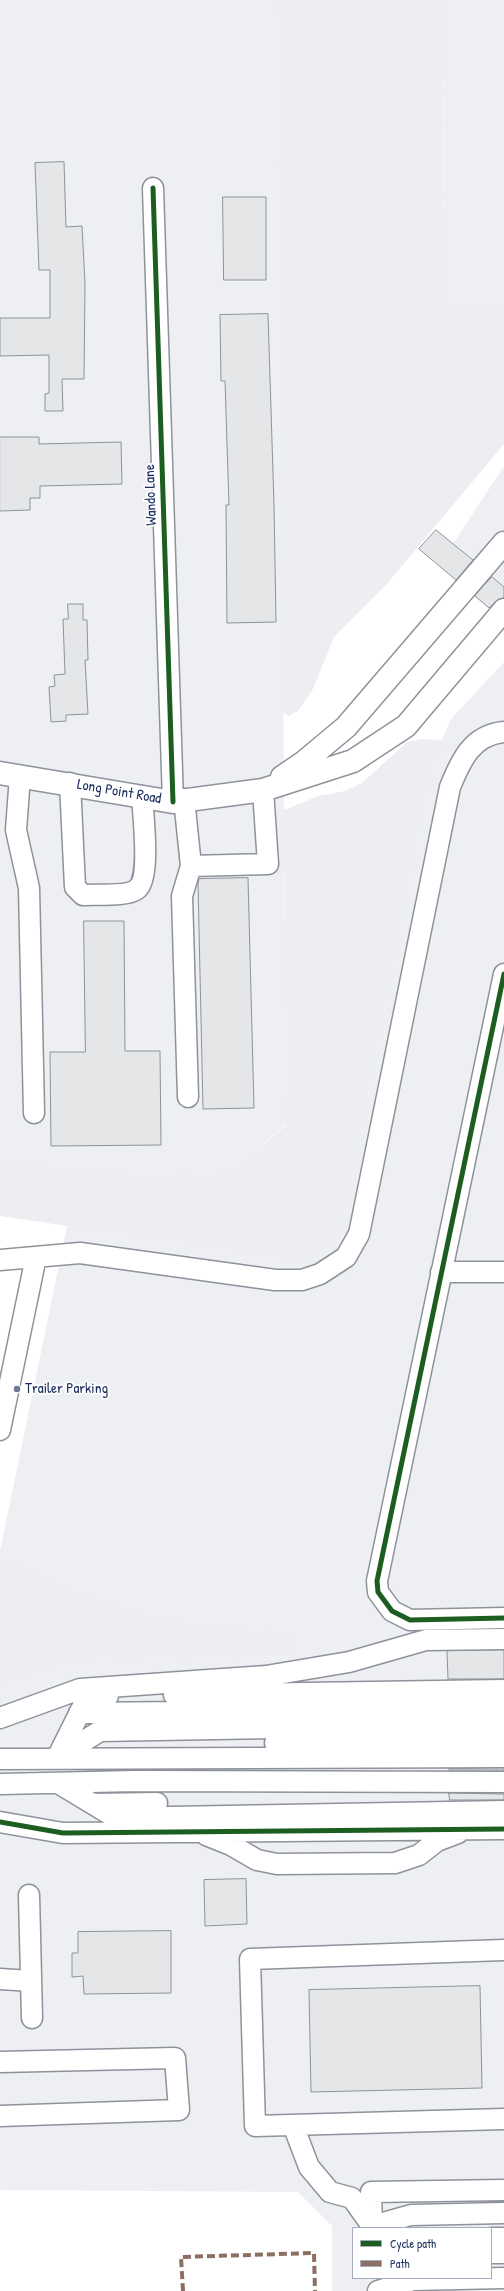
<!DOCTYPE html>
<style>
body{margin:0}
#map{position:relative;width:504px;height:2291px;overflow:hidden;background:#fff;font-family:"Patrick Hand",sans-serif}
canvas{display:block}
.legend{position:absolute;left:352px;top:2227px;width:140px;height:52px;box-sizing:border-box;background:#fff;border:1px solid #a4acbf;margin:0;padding:5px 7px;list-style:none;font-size:12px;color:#1b2f5e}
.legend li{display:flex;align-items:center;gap:8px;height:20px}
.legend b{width:20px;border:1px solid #a4acbf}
</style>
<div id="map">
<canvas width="504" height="2291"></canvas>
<ul class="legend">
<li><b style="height:5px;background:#1b5e20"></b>Cycle path</li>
<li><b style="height:5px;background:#8d6e63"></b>Path</li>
</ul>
</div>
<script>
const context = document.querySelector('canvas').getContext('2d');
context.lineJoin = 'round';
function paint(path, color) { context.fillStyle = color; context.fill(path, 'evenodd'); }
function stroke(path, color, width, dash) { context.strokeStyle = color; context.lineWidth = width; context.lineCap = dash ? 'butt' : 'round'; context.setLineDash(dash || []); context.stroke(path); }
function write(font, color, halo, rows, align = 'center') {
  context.font = font + ' "Patrick Hand",sans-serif'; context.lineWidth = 3.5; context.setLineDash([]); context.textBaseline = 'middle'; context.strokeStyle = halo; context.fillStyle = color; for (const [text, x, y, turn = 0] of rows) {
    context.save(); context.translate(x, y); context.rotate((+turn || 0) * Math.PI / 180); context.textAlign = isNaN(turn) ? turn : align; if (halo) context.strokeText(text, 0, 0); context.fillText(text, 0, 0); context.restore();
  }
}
paint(new Path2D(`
 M0,0H279L286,1124L230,1173L140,1175L0,1160Z
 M443,0H504V311H444Z
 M504,466V601L447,553Z
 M504,662V2291H332V2226L298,2192L0,2190V1687L73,1660L291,1656L297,1631L239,1629L152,1617L72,1588L0,1556V1551L67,1226L283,1258L332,1241L347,1205L433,759L451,719ZM353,2228H491V2278H353Z`), '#edeff3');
paint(new Path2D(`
 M279,0H443L444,310L504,311V444L386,585L334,637L313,689L298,711L288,716L283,712Z
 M421,739L442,740L433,759L347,1205L332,1242L313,1257L283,1258L0,1216V1160L140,1175L230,1173L286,1125L284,810L318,796L345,791L362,783L407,742Z
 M0,1556L72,1588L152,1617L239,1629L297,1631L291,1656L73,1660L0,1687Z`), '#edeef2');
const building = new Path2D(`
 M64,162L66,227L82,226L85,283L84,379H62L63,411H45V394L49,393V355L0,356V318H50V270H39L35,163Z
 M223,197H266V280H224Z
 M268,314L274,505L276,622L227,623L226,505H229L225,381H221L220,315Z
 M0,437H39V444L121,442L122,484L40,486V498H30V510L0,511Z
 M436,530L473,560L456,580L419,549Z
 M492,577L504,587V598L495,602L489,608L475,596Z
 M68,604H83V620H87L88,660H85L88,714L66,715V721L51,722L49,687L55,686L54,675L65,674L63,619H68Z
 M248,878L254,1108L203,1109L198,884L199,879Z
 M84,921H124L125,1051H160L161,1145L51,1146L50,1052H85Z
 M504,1650V1679H448L447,1651Z
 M504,1768V1770H449V1769Z
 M449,1793L504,1794V1800H450Z
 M246,1879L247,1924L205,1926L204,1880Z
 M171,1931V1993L84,1994L83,1976L72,1977V1953H78V1932Z
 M480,1986L482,2088L311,2092L309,1990Z`);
paint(building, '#e5e6e8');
stroke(building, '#8e929a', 1);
const minor = new Path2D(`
 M153,188L173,802
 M20,776L16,830L29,888L34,1113
 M70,783L75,887L83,895C96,894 128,897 137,889C151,879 143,814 142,796
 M184,799L191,866L268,864L263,790
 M504,974L377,1581L378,1592L392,1611L410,1620L504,1618
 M188,1097L182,896L191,866
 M0,1260L80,1253L275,1280H302L320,1274L346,1257L359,1234L450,787C461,760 472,735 504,732
 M441,1272H504
 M0,1430L36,1257
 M174,1695L504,1690
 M79,1713L504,1709
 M0,1718L80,1689L266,1676L349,1662L426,1640L504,1639
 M275,1743L504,1741
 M57,1758L88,1696H108
 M57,1758L100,1731L504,1724
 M0,1759L504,1757
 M58,1783L116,1818L504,1811
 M0,1784L135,1781L504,1782
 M93,1804L157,1803
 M0,1822L63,1833L504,1829
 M206,1835L231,1845L257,1860L277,1864L395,1863L419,1855L437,1841L458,1833
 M29,1895L32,2018
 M504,1950L250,1959L255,2126L504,2119
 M0,1979L31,1981
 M0,2062L175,2058L179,2110L0,2116
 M293,2125L309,2167L330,2192L352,2198L372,2226
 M372,2226L411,2215L504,2213
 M372,2228L371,2192L504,2190
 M491,2238H504
 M491,2253H504
 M378,2291L413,2280L504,2278`);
const major = new Path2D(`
 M0,773L173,802L263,790L353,761L406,726L504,610
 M282,777L304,762L346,727L504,543`);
stroke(minor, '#8e929a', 23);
stroke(major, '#8e929a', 25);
stroke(minor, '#fff', 20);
stroke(major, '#fff', 22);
stroke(new Path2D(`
 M183,2291L181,2257L314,2253L315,2291`), '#8d6e63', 4, [8, 4]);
stroke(new Path2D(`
 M153,188L173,802
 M504,974L377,1581L378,1592L392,1611L410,1620L504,1618
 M0,1822L63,1833L504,1829`), '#1b5e20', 5);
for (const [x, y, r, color] of [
 [17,1389,4,"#6b7896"]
]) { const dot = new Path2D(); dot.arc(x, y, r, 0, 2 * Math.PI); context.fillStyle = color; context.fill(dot); stroke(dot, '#fff', 1.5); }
write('15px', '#1b2f5e', '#fff', [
 ["Wando Lane",151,495,-92],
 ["Long Point Road",119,792,10]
]);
write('15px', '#1b2f5e', '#fff', [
 ["Trailer Parking",25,1389]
], 'left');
</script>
